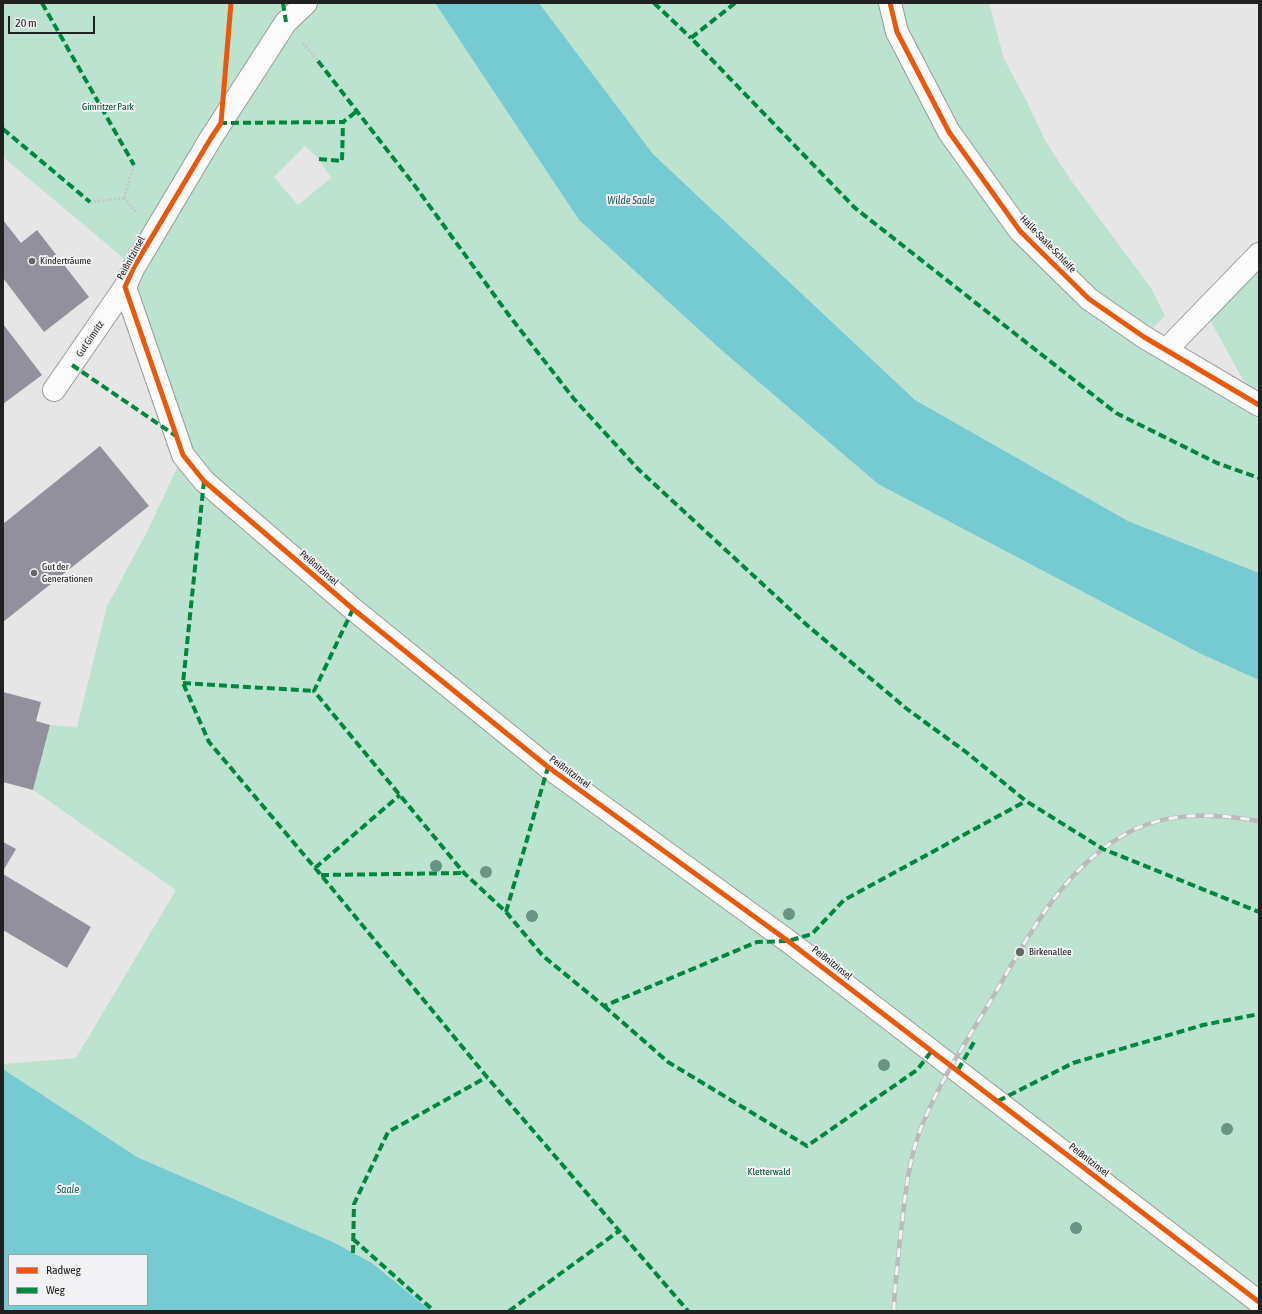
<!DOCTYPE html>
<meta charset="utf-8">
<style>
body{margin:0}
#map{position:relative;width:1262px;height:1314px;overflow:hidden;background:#e6e6e6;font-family:"Asap Condensed",sans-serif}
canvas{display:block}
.frame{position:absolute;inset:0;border:4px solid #212122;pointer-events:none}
.legend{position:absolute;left:8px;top:1254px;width:140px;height:52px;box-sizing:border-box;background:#f2f2f4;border:1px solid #9e9ea0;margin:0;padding:5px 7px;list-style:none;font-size:12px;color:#212122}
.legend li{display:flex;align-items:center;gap:8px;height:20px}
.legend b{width:20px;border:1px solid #9e9ea0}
.scale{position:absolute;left:8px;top:16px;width:87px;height:18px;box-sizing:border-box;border:2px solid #212122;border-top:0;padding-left:5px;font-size:12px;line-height:14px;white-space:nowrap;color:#212122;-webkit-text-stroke:3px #f2f2f4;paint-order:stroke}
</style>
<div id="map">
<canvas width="1262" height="1314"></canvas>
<div class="frame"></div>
<ul class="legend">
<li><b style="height:5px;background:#e8590c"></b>Radweg</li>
<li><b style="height:5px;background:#00873e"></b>Weg</li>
</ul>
<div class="scale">20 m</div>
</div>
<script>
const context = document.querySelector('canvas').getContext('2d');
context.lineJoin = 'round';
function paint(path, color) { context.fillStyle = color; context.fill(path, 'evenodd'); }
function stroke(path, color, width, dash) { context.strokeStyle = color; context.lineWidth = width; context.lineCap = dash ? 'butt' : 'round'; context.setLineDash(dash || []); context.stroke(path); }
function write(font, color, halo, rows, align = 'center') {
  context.font = font + ' "Asap Condensed",sans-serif'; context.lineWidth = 4; context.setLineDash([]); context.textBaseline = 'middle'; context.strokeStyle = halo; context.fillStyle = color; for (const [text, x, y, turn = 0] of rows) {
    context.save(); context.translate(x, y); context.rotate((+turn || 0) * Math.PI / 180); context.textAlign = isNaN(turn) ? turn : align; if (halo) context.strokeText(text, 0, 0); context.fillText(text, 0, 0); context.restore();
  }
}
paint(new Path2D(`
 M3,3H435L579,220L719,348L878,484L1201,654L1259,680V1311H431L372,1263L335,1243L137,1157L3,1069V1064L76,1058L176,890L33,790L50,725L77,727L107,606L147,532L183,455L125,287L134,267L3,157ZM305,146L319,159L331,178L298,205L274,177Z
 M539,3H989L1004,59L1026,100L1045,140L1070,179L1151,288L1165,316L1144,336L1256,403L1205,311L1259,254V573L1128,521L915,400L653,154Z`), '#bbe3d0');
paint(new Path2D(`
 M435,3H539L653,154L915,400L1128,521L1259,573V680L1201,654L878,484L719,348L579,220Z
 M3,1069L137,1157L335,1243L372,1263L431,1311H3ZM9,1255H147V1305H9Z`), '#76cbd2');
paint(new Path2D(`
 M3,220L21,243L37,230L89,297L44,332L3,278Z
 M3,324L42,375L3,404Z
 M100,446L149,506L3,622V524Z
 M3,692L41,702L36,721L50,725L33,790L3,782Z
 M3,842L16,849L3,871Z
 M3,874L91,927L67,968L3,930Z`), '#91909c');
const minor = new Path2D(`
 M306,3L286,22L211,138L134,267L125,287L183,455L204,481L353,609L548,767L788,941L1259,1302
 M890,3L897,32L949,132L1020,231L1089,299L1144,337L1259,405
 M1166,350L1259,254
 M54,390L125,287`);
stroke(minor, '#9a9a9a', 24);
stroke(new Path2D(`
 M303,43L318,61
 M124,198L137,213
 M124,198L134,165
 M90,202L124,198`), '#c6c6c7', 2.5, [2, 2]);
stroke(minor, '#fbfbfb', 22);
const rail = new Path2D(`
 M894,1311C894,1287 898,1263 900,1239C905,1201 907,1164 921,1128C938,1085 963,1046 987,1007C1024,945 1057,874 1122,836C1164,811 1212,813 1259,821`);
stroke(rail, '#bbbbbc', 4.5);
stroke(rail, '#f2f2f4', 3, [9]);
stroke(new Path2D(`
 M42,3L134,165
 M283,3L286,22
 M654,3L691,38
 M735,3L691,38L855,208L1116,413L1217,463L1259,478
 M318,61L415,186L508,314L574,399L638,469L808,626L907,709L966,752L1026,801L1103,849L1259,912
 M221,121V123L343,122L357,111
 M3,129L90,202
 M319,159L342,161L343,122
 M72,365L176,436
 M204,481L183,683L209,742L321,875L487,1077L688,1311
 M353,609L314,691L464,873L506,912L543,956L604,1006L757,942L788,941L812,934L844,900L1026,801
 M183,683L314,691
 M315,868L400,795
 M321,875L464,873
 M506,912L548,767
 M604,1006L668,1062L807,1146L917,1070L931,1052
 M958,1070L974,1042
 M998,1101L1073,1063L1203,1025L1259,1014
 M353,1239L434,1311
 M353,1253L354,1204L388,1132L487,1077
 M509,1311L619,1231`), '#00873e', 4, [8, 4]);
stroke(new Path2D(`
 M231,3L221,123L211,138L134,267L125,287L183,455L204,481L353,609L548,767L788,941L1259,1302
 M890,3L897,32L949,132L1020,231L1089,299L1144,337L1259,405`), '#e8590c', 5);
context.fillStyle = '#689385';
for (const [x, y] of [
 [436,866],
 [486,872],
 [789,914],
 [532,916],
 [884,1065],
 [1227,1129],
 [1076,1228]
]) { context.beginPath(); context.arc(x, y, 6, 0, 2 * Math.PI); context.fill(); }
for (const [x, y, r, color] of [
 [32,261,4,"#666667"],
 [34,573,4,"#666667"],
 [1020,952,5,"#666667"]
]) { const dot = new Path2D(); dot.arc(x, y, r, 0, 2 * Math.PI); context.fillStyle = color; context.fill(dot); stroke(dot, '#f2f2f4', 1.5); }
write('10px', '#004f35', '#f2f2f4', [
 ["Gimritzer Park",108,107],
 ["Kletterwald",769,1172]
]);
write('10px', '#212122', '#f2f2f4', [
 ["Halle-Saale-Schleife",1048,244,46],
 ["Peißnitzinsel",131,258,-62],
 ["Gut Gimritz",90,339,-56],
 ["Peißnitzinsel",319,568,41],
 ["Peißnitzinsel",570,772,36],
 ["Peißnitzinsel",832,963,38],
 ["Peißnitzinsel",1089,1160,38]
]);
write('10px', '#212122', '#f2f2f4', [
 ["Kinderträume",40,261],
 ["Gut der",42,567],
 ["Generationen",42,579],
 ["Birkenallee",1029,952]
], 'left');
write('italic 11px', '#275a5e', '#f2f2f4', [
 ["Wilde Saale",631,201],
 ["Saale",68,1190]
]);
</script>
